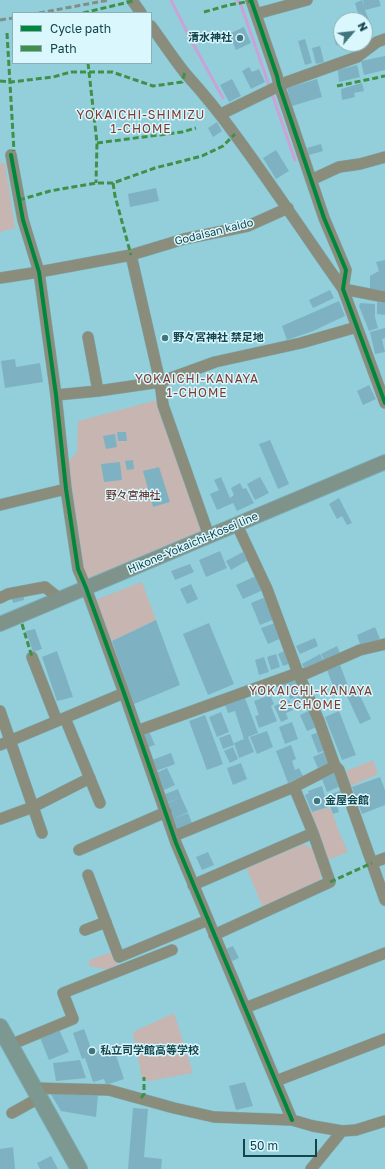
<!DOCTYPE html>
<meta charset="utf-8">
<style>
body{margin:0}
#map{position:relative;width:385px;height:1169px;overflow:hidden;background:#92cfda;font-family:"Golos Text",sans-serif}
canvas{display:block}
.legend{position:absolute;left:12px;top:12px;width:140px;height:52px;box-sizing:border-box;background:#daf7fd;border:1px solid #8bafb6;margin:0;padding:5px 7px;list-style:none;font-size:12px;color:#14444c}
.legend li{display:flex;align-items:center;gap:8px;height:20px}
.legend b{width:20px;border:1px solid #8bafb6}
.north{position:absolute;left:333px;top:12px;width:40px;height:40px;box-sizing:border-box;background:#daf7fd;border:1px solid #8bafb6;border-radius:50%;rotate:62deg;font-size:11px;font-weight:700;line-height:16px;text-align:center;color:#14444c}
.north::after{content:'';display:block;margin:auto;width:14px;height:18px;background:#40757e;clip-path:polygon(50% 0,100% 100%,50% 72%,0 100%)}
.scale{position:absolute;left:243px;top:1139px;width:74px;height:18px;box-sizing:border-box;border:2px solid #14444c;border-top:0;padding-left:5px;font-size:12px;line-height:14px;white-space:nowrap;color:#14444c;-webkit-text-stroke:3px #daf7fd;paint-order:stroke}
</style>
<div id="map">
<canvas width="385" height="1169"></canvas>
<ul class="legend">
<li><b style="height:5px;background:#00873e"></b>Cycle path</li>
<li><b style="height:5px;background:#409049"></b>Path</li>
</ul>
<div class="north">N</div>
<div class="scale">50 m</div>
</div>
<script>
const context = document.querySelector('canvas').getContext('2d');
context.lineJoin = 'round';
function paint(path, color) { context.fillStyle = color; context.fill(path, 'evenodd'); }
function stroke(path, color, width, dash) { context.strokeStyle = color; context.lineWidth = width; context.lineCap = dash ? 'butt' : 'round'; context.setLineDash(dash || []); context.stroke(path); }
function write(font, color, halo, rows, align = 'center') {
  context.font = font + ' "Golos Text","Noto Sans JP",sans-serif'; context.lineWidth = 3; context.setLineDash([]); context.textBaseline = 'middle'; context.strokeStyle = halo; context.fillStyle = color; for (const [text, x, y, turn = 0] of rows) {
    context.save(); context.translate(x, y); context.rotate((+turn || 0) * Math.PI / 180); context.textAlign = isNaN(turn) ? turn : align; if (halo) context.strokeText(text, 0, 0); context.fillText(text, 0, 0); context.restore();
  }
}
paint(new Path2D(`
 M0,163H5L15,228L0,232Z
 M161,399L207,530L136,558L86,583L68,462L77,452L78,421Z
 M142,582L156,620L112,641L95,600Z
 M373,760L378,774L351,786L346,771Z
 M328,807L333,814L339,832L348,852L325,861L309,813Z
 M304,844L313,849L322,874L319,882L263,908L246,867Z
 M112,952L119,969L113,971L89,966V960Z
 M174,1013L193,1073L149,1081L142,1079L133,1032Z`), '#c7b5b1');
stroke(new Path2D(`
 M171,0L192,42L223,98
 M237,0L241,5L295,160`), '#c9a3d8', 3);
paint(new Path2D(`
 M362,0L364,6L363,0H379L381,6L365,10L371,26L365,28V20H360L355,3Z
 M244,27L251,43L236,50L229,34Z
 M341,34V44L336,45L334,36Z
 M305,39L312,63L305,65L298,41Z
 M320,46L324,62L316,64L312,48Z
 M385,56V70L364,75L361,61Z
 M357,65L360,77L339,82L338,70Z
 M249,67L252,72L259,69L265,82L251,89L242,71Z
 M232,79L241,96L229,102L220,85Z
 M317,79L322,97L292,106L287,88Z
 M362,83L364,91L354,93L355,97L342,100L341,89Z
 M217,122L222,131L213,137L208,128Z
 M321,144L323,151L309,155L307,148Z
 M276,150L289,171L276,179L263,158Z
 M156,188L159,201L130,207L128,194Z
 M385,260V291L370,290V276L379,271L376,262Z
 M330,290L334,298L313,308L309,300Z
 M339,301L345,316L313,331L287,340L282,326Z
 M377,302L385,303V315L377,314Z
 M360,303L375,304V317L378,328L369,331L359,306Z
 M385,328V338L382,339L385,352L375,354L370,332Z
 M15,359L16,367L40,363L43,382L5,388L1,361Z
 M369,385L376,399L363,405L357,391Z
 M117,432H126L127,441H118Z
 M115,434L117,447L106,449L103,436Z
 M270,440L289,484L278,489L259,444Z
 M133,460L134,469L127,470L125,461Z
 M120,462L122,480L104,482L101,464Z
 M159,467L170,502L153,507L143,471Z
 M221,477L230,498L234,495L231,488L240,483L243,489L246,488L254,503L237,511L233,503L217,510L210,494L219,490L214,480Z
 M260,477L269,493L255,500L247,484Z
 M339,498L352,523L347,525L342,516L337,519L329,504Z
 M220,551L227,568L206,577L199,560Z
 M243,552L248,560L231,570L226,561Z
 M190,564L194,572L175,580L171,571Z
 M256,576L263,590L243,599L236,585Z
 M191,584L198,599L187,604L180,589Z
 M23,591L24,600L13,603L11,594Z
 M268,596L277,618L260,625L251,603Z
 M156,620L180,685L134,704L112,641Z
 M278,622L284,637L268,644L261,628Z
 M209,623L234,684L208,695L183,634Z
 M375,627L380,639L361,647L357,635Z
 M35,629L42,649L33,652L26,631Z
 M315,638L318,646L300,654L296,646Z
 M337,646L341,656L326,663L321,654Z
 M286,650L291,663L283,666L278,654Z
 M57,651L73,697L57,701L42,657Z
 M276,654L280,667L271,670L267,657Z
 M320,654L325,663L306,672L302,664Z
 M264,657L269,672L259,675L255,660Z
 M340,665L348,686L335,691L327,670Z
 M298,677L305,693L290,699L283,683Z
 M356,687L371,719L360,724L345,692Z
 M304,694L307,701L296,705L293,699Z
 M270,695L274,704L271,706L277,721L259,728L255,716L259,715L254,701Z
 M245,698L258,733L248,737L254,752L239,758L234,743L244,739L235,711L228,713L225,705Z
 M289,700L293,710L286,713L288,719L281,722L274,706Z
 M311,710L319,726L307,731L300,715Z
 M339,711L356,755L342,760L325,717Z
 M221,712L229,732L217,737L209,717Z
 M205,715L223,764L207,770L189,721Z
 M292,722L298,739L285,744L279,727Z
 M148,729L155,745L146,748L139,733Z
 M267,731L273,747L257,754L250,737Z
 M321,731L328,749L318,753L311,735Z
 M230,734L234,745L223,749L219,738Z
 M291,745L296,759L292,761L295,770L299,768L303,776L288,783L276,751Z
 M233,747L238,759L230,763L224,751Z
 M326,751L331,762L318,768L313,757Z
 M171,753L175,764L156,771L152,760Z
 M241,763L247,779L233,785L227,768Z
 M167,768L175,785L162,791L154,774Z
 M337,772L343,785L327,792L322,779Z
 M380,777L385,790V805L362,814L352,787Z
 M322,786L328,807L312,812L305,795L309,793L308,791Z
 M178,789L181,797L167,803L163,795Z
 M342,790L346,802L337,805L339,812L333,814L326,796Z
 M181,797L188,812L173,819L166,804Z
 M188,813L192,823L178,829L173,819Z
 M208,852L214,865L202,870L196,857Z
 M233,946L239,958L230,962L224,950Z
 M58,1027L69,1052L49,1060L39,1035Z
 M84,1029L92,1051L95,1050L96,1052L113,1046L124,1079L106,1085L104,1079L93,1082L85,1058L82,1059L73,1033Z
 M80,1060L86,1078L56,1081L53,1063Z
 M245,1082L253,1106L236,1110L229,1086Z
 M50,1093L98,1095L96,1117L61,1111Z
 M133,1108L148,1109L144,1157L162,1159L161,1169H128Z
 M13,1147L15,1169H0V1149Z
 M51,1156L58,1169H40L37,1163Z`), '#7eb2c2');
const minor = new Path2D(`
 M132,0L141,13
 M251,0L277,76L279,85L324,218L346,270L343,289L385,403
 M256,14L307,0
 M151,26C162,41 173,58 185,73C202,92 218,111 233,132C271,183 306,237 343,289L385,297
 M221,114L287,82L357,57L377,42L385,39
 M11,155L23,220L39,272L56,395L66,489L78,569L86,588L124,693L176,843L292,1120
 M311,180L339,167L360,164L385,157
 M131,255L160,382L163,405L209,536
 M0,278L39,272L131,255L184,239L248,226L288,208
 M88,337L98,391
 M56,395L98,391L160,382L215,362L301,343L357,327
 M0,505L66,489
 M237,525L267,589L298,673L319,721L335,766L339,770L385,900
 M0,598L8,594L45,587L60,599
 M32,657L57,721
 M0,711L42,833
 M65,718L100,803
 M137,731L298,673L305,674L360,650L385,644
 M0,745L124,693
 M0,819L33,807L90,778
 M174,836L294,787L335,766
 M79,850L166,812
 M372,863L385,858
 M88,875L119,957L208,920
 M193,885L313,833
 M85,930L106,922
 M214,935L330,882L313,833L294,787
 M245,1008L385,953
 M10,1045L73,1019L63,993L172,950
 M276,1081L385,1039
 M33,1088L109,1090L174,1108L214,1117L292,1120L313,1126L342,1131L356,1130L385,1121
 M12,1113L39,1098
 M311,1169L342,1131`);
const major = new Path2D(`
 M0,624L385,462`);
const highway = new Path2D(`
 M0,1027L79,1169`);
stroke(minor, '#7cadb5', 12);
stroke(major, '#7cadb5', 16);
stroke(highway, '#7cadb5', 18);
stroke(minor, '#8a8d7c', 11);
stroke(major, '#7f938a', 14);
stroke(highway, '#7d9791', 16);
stroke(new Path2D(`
 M39,13L109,0
 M0,20L13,18`), '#818f87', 3, [6, 3]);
stroke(new Path2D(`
 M204,12L229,5L251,1
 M83,13L133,1
 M7,33L14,151
 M88,63L97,143L96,183
 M0,81L11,82L53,77L71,72H112L153,86L182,82L185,72
 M337,86L385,76
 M97,143L182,132L196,128
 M113,183L115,196L131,255
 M19,200L50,191L96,183H113L155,168L202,156L223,146L235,134
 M22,624L32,657
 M330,882L372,863
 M141,1098L144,1094V1077`), '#409049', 3, [6, 3]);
stroke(new Path2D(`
 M251,0L277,76L279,85L324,218L346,270L343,289L385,403
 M11,155L23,220L39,272L56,395L66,489L78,569L86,588L124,693L176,843L292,1120`), '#00873e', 4);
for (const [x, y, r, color] of [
 [240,38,4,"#40757e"],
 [165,338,4,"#40757e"],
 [317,801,4,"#40757e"],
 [92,1051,4,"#40757e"]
]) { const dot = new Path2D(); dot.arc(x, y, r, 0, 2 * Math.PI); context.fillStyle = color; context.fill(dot); stroke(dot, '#daf7fd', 1.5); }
write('bold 11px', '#14444c', '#daf7fd', [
 ["清水神社",232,38,"right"],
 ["野々宮神社 禁足地",173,338],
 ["金屋会館",325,801],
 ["私立司学館高等学校",100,1051]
], 'left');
write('11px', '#14444c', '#daf7fd', [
 ["Godaisan kaido",214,232,-14],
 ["Hikone-Yokaichi-Kosei line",193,543,-23]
]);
write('11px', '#56150d', '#daf7fd', [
 ["野々宮神社",133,496]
]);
context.letterSpacing = '1px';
write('12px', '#813a2f', '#daf7fd', [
 ["YOKAICHI-SHIMIZU",141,115],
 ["1-CHOME",141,129],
 ["YOKAICHI-KANAYA",197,379],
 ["1-CHOME",197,393],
 ["YOKAICHI-KANAYA",311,691],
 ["2-CHOME",311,705]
]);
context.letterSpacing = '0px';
</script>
